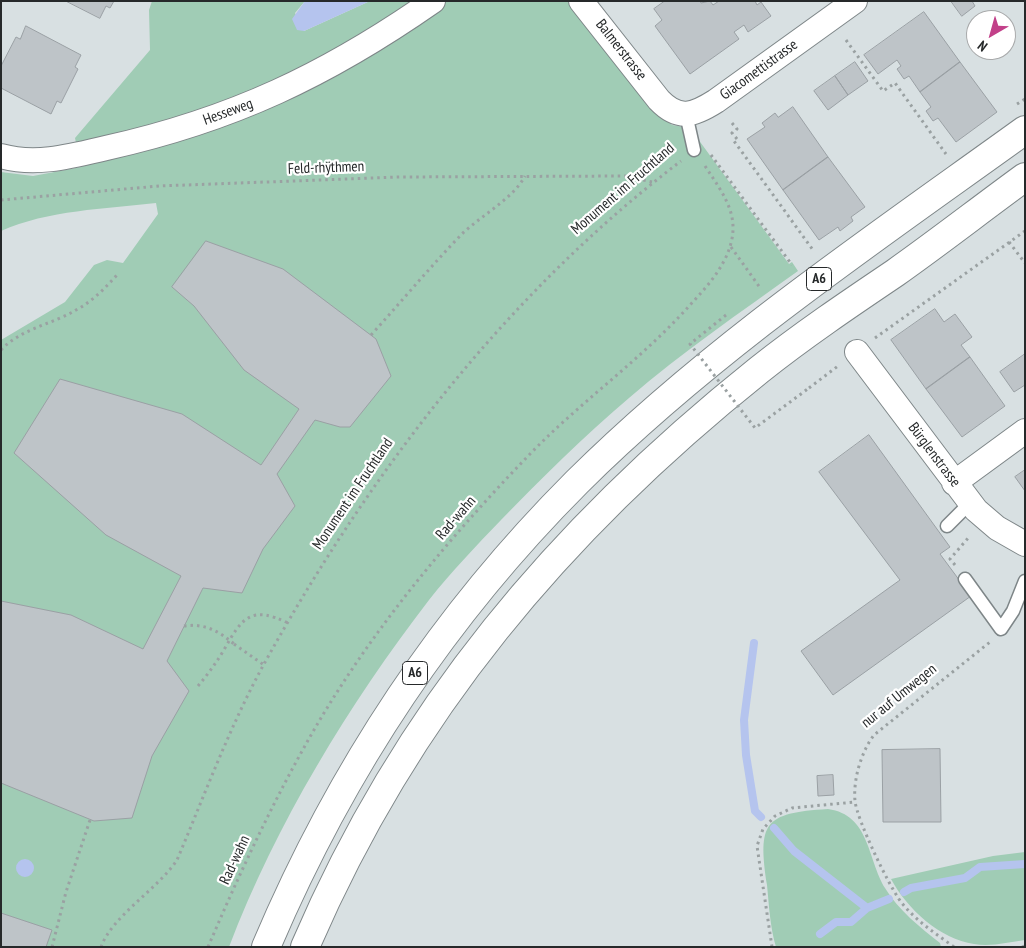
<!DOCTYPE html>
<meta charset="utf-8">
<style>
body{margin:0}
#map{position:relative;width:1026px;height:948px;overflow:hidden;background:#d8e0e2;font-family:"PT Sans Narrow",sans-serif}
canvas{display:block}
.frame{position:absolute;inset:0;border:2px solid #26292a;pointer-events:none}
.north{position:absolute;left:966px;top:10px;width:50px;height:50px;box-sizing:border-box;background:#fff;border:1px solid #a8a9aa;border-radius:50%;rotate:218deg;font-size:14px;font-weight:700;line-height:20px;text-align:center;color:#26292a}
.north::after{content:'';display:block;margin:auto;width:18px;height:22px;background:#c24089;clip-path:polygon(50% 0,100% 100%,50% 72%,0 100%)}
</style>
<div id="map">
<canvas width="1026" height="948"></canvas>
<div class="frame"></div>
<div class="north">N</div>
</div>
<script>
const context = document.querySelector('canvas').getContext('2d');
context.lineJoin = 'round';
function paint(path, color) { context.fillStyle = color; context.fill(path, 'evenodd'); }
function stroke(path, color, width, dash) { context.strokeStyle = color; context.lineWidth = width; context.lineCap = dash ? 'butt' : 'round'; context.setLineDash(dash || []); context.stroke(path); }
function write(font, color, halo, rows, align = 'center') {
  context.font = font + ' "PT Sans Narrow",sans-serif'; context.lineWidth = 4.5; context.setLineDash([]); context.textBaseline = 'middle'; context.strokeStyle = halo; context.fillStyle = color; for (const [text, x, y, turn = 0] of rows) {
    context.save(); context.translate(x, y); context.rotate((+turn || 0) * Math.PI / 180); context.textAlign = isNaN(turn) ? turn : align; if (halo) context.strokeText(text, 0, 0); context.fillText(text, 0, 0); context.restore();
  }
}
paint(new Path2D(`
 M152,1H305L295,13L304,31L370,1H568L657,113L672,125L690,128L789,264L792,262L798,271C741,312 682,352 629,398C584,436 542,478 501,520C477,545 451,572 429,600C349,704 276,824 229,947H1V340L65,302L94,265L107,260L123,263L158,214L156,203C105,209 48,210 1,231V172L33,176L81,167L75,138L150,50L149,10Z
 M828,809C870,815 867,858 885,888C898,910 921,928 940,943L941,947H776C770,927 769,905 767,885C758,823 763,813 828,809Z
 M1025,852V940C1009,942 991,947 974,944C940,939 907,909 891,879L993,856Z`), '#a0ccb5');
paint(new Path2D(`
 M305,1H370L304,31L297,30L292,19Z
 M16 868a9 9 0 1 1 18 0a9 9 0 1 1-18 0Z`), '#b5c4ee');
stroke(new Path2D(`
 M754,643L744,720L746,755L755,811L761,817
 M774,828L794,851L867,908
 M904,892L911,888L965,878L980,867L1025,864
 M820,934L836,922H851L867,908L889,899`), '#b5c4ee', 8);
const building = new Path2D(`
 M66,1H114L110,8L106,6L100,18Z
 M665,1H700L701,3L710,1L713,5L719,1H755L757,5L761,2L771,16L748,32L744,25L734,32L739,39L690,74L655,26L662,20L654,9Z
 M951,1H972L975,6L962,16Z
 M924,12L960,62L920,92L909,76L904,79L897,69L901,66L897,60L878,74L864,55Z
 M26,26L81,55L75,67L78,69L61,103L57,101L51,114L1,88V66L16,37L20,39Z
 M855,62L868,81L848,95L835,76Z
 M960,62L997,112L956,142L938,118L933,121L926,111L931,107L920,92Z
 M835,76L848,95L828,110L814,91Z
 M793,107L828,157L783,190L747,139L765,127L762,123L775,113L778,117Z
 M828,157L865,207L851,217L853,221L840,231L838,227L819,240L783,190Z
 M206,241L283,269L376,339L391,376L350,427H340L315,420L277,474L295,506L263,549L242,593L203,588L167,661L189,691L152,756L132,818L94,821L1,783V601L71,615L143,649L181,576L106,535L14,453L60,379L182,414L261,465L299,409L244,370L194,306L172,287Z
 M935,309L944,322L955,314L972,337L961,345L970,357L926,389L891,340Z
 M1025,354V385L1014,392L1000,372Z
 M970,357L1005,406L962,437L926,389Z
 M869,435L950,547L940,554L971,596L833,695L801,651L900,580L819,472Z
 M1025,470V491L1015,477Z
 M940,749L941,822H883L882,750Z
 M833,775L834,795L818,796L817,776Z
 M1,913L52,930L46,947H1Z`);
paint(building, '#bec4c8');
stroke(building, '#9aa0a4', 1);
const lane = new Path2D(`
 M686,114L694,150
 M947,526L970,503
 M965,579L1001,629L1013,611L1025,581`);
const street = new Path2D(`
 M581,1L659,100C679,121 694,115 716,101L855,1
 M1,156C36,166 72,156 106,148C232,120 327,75 433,1
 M857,352L976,510L997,528L1025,544
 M954,483L1025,431`);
const highway = new Path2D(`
 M266,947C340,772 443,616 577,482C712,348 871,241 1025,130
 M305,947C406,711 560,529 759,370C803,335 849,304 895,273C939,242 981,209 1025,177`);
stroke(lane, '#7e8688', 15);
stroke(street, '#7e8688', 26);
stroke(highway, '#7e8688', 30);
stroke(new Path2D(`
 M846,40L883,91L895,83L946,154
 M1017,104L1025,99
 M732,123L737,129L732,133L737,139L734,141L813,250
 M711,155L792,265
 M1,200L159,186L400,177L625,176L652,182
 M1009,242L1025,263
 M731,247L761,289
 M371,335C401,302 430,267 461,235C480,216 513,199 525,176
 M875,338L1025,231
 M1,350C20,329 53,324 76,310C93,301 105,288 117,275
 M809,388L838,366
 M955,565L950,559L969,537
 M234,644L264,665
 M198,686C208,674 217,662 225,648C242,618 251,605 288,623
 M52,947L66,892L90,820
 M101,947C112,916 157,890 177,860C205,794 230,726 264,664C369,474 507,293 681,161
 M208,947C241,870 276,795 318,723C376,625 450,537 529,455C580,402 641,360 690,305C703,291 716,277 725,259C744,220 726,198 705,166
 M772,947L757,846L763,829L775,816L792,808L855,802
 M954,947C935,933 916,921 901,902C889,886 857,820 855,801C853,780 861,752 874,735L990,642
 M1022,947L1025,946`), '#9aa1a2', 3, [2.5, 4]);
stroke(lane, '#fff', 12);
stroke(street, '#fff', 24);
stroke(highway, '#fff', 28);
stroke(new Path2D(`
 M726,315L690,344L755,428L809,388
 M184,626C204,623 219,631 234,644`), '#9aa1a2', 3, [2.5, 4]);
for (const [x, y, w] of [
 [819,279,25],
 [415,673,25]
]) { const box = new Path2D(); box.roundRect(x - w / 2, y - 11.5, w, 23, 4); context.fillStyle = '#fff'; context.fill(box); stroke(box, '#26292a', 1); }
write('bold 14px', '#26292a', null, [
 ["A6",819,279],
 ["A6",415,673]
]);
write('15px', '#26292a', '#fff', [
 ["Balmerstrasse",621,50,52],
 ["Giacomettistrasse",759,70,-36],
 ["Hesseweg",228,112,-20],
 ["Feld-rhÿthmen",326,168,-2],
 ["Monument im Fruchtland",623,189,-41],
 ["Bürglenstrasse",934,455,53],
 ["Monument im Fruchtland",353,494,-56],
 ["Rad-wahn",456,518,-49],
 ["nur auf Umwegen",899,696,-39],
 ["Rad-wahn",235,860,-65]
]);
</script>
